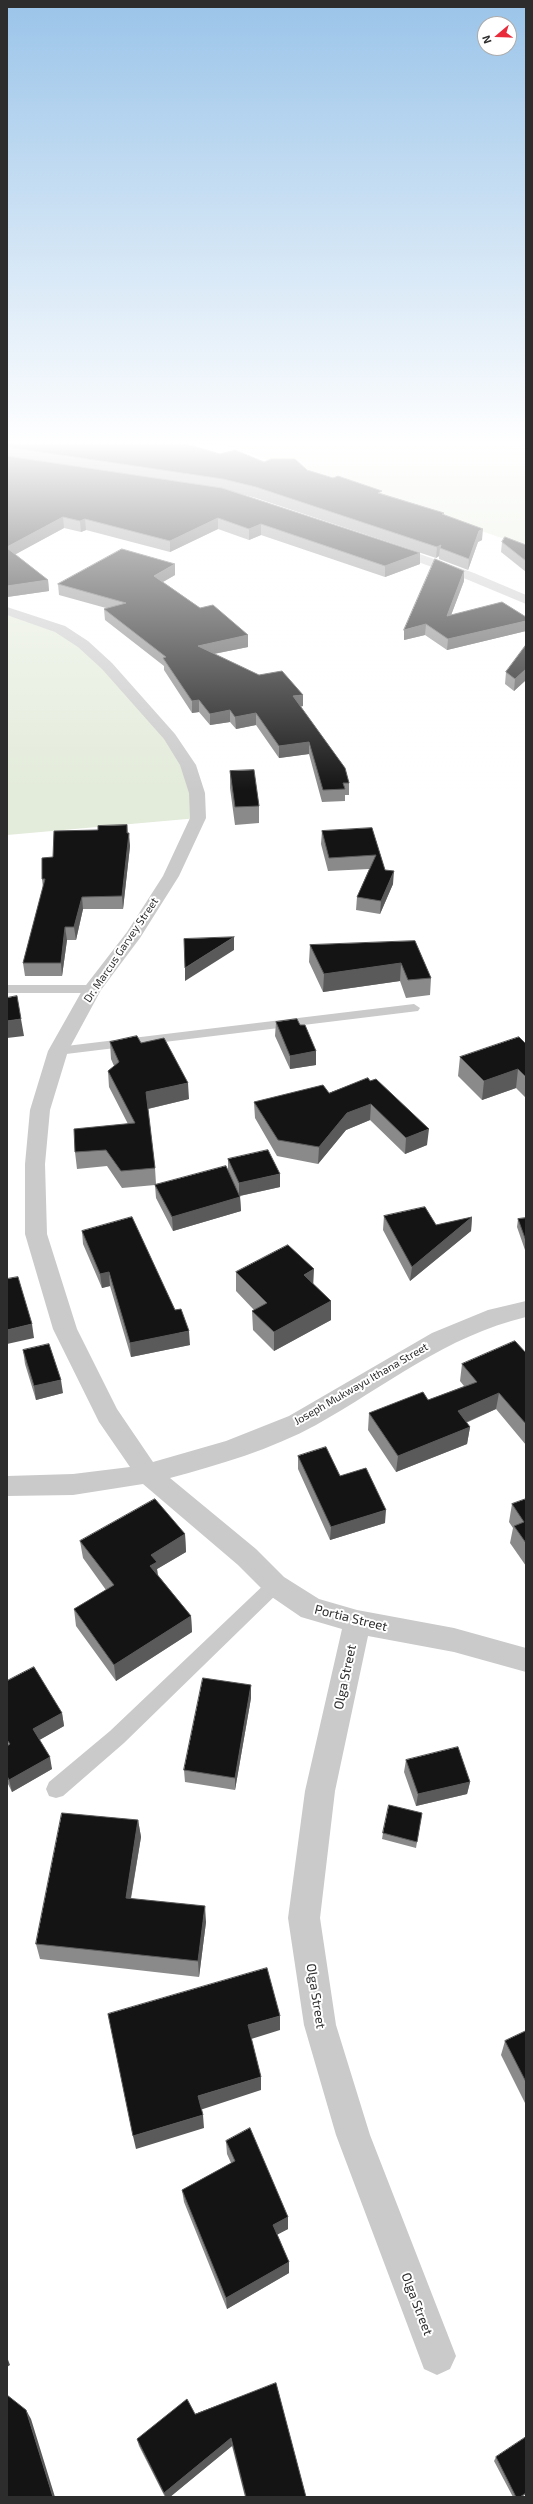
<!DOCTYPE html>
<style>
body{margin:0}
#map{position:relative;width:533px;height:2504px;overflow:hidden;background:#fff;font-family:"Exo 2",sans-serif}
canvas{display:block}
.frame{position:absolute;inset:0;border:8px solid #2d2d2d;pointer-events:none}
.north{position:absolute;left:477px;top:16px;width:40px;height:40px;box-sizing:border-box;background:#fff;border:1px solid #ababab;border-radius:50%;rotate:251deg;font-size:11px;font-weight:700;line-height:16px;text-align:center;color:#2d2d2d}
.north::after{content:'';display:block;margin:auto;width:14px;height:18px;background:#e82a3b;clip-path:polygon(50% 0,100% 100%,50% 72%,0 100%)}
</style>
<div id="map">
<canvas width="533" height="2504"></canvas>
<div class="frame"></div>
<div class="north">N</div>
</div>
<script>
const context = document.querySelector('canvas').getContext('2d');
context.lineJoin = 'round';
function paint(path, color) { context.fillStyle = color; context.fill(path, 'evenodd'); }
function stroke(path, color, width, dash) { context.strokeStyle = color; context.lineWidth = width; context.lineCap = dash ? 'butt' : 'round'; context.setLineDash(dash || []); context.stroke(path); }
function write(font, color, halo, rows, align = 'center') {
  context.font = font + ' "Exo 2",sans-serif'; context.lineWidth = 4; context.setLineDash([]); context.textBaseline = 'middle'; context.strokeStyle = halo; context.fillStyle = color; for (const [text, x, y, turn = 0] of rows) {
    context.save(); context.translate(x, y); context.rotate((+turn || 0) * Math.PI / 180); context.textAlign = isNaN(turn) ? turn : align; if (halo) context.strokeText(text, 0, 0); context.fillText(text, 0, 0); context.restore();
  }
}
paint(new Path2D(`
 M212,441H526V546Z
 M7,611L83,644L188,765L198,818L7,835Z`), '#e3ebda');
paint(new Path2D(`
 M7,985H92L98,989L92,993H7Z
 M414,1004L420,1008L418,1011L58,1055L51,1051L58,1047Z
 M275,1577L281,1580L284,1585L281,1590L124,1743L63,1796L56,1798L49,1796L46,1789L49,1782L110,1731L269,1580Z`), '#cacaca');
paint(new Path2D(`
 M391,544L474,573L526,595V604L466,579L387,551L385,548L387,545Z
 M7,607L65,626L88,641L112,663L175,734L196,765L205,793L206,818L179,876L140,938L101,990L68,1051L50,1110L45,1164L47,1234L77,1329L117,1409L153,1462L226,1441L289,1416L432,1333L488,1310L526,1301V1317C446,1336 386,1386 316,1425C272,1449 219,1465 170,1478L256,1549L284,1577L319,1599L357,1610L454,1628L526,1648V1672L454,1652L368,1636L335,1791L320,1918L336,2025L370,2135L456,2356L450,2369L437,2375L424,2369L336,2135L304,2025L288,1918L305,1791L342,1629L301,1617L266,1593L238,1565L143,1484L73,1495L7,1496V1476L73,1474L130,1467L99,1422L53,1329L25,1234V1164L30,1110L48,1051L83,989L127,932L163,876L190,818L189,793L180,765L164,739L102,669L78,647L55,632L7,615Z`), '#cacaca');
paint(new Path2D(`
 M7,441L220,454L264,462L307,470L444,513V515L482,540L478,542L468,570L439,559V556L436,558L256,498L241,494L420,553V564L385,577L261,535L249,540L218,529L170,552L86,530L81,532L64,528L15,554L48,580L49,591L7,597Z
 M502,542L526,545V572L501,552Z
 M464,571V581L451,615L526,617V631L447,650L425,635L404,640Z
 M175,575L163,582L200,608L248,635V647L214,654L303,706L300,707L349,783V795H345V801L322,802L309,754L279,758L256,725L236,729L230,722L210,725L199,712L192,713L164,670V666L105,620L104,609L106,608L59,595L58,584Z
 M526,645V680L514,691L505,684L506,672Z
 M230,771L259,806V823L235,825L230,788Z
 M372,828L385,870L393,884L380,914L356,910L357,897L369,869L328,871L321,844L322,831Z
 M127,833L130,846L123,909H83L76,940H67L62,976H25L23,963L43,888L42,879L53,857Z
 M415,941L431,978L430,995L406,998L400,981L323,992L309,962L310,945Z
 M276,1022L300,1025L316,1051V1065L290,1069L275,1036Z
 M110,1042L141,1043L189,1099L148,1109L155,1168L156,1184L228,1169V1159L280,1187L240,1196L241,1211L173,1231L156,1198L155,1185L122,1188L107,1166L77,1169L75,1152L128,1124L109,1087L108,1071L114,1066L111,1059Z
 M526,1044V1098L516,1088L482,1100L458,1076L460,1057Z
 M368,1078L427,1145L405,1154L370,1120L346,1130L318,1164L277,1156L255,1118L254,1102L329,1093Z
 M384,1216L436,1225L472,1217L471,1231L410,1281L383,1230Z
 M526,1218V1250H525L517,1227L518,1219Z
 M82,1231L190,1345L131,1357L110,1286L102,1288L83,1244Z
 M236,1272L313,1284L331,1301V1320L274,1351L253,1330L252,1311L254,1310L236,1291Z
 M23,1350L63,1393L36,1400L25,1364Z
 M526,1353V1445L496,1409L466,1423L470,1427L467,1444L396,1472L368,1430L369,1413L428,1400L464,1386L460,1381L462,1364Z
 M298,1456L340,1476L385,1523L330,1540L298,1469Z
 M526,1499V1566L510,1543L513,1528L509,1522L512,1504Z
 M185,1534L186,1552L157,1569L158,1575L191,1616L192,1632L116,1681L76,1626L74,1609L106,1590L83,1558L80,1541Z
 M7,1681L62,1713L64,1726L39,1740L52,1769L12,1792L7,1782Z
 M251,1685V1698L235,1790L185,1782L184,1770Z
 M406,1760L470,1782L467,1794L416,1806L404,1772Z
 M422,1813L416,1848L382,1839L383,1833Z
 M138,1820L141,1837L131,1899L206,1922L199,1977L40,1959L36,1944Z
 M526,2031V2105L501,2055L505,2041Z
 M226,2141L288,2217V2229L277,2234L289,2262V2273L227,2309L184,2202L182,2190L231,2163L227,2154Z
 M276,2383L306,2497H245L232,2446L170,2497H165L139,2446L137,2439L195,2414Z
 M526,2437V2494L522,2497H513L494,2461L496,2457Z`), '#8a8a8a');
paint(new Path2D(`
 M63,517L64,528L7,559V547Z
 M218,518V529L170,552V541Z
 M85,519L86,530L81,532L80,521Z
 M261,524V535L249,540V529Z
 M483,529L482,540L478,542L468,570L469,559L479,531Z
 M441,545L440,548L439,556L436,558L437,547Z
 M420,553V564L385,577V566Z
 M175,564V575L154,587V576Z
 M464,571V581L447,626V616Z
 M48,580L49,591L7,597V586Z
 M526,621V631L447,650L448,639Z
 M426,624L425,635L404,640V630Z
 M248,635V647L198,657V646Z
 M526,669V680L514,691L515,679Z
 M303,695V706L293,708V696Z
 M199,700V712L192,713V701Z
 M230,710V722L210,725V714Z
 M256,713V725L236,729L235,717Z
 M309,742V754L279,758V746Z
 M127,825L128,838L129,833L130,846L123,909L122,896Z
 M394,871L393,884L380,914L381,901Z
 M82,897L83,909L76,940L74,927Z
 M65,927L67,940L62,976L61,963Z
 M234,937V950L185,981V968Z
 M401,963L400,981L323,992L324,974Z
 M21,1019L24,1036L7,1038V1021Z
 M316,1051V1065L290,1069V1056Z
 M518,1069L516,1088L482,1100L484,1081Z
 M188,1083L189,1099L147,1109L146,1092Z
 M371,1104L370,1120L346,1130L318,1164L319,1147L347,1113Z
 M429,1129L427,1145L405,1154L406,1138Z
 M280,1174V1187L239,1196V1183Z
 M240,1197L241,1211L173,1231L172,1217Z
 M472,1217L471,1231L410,1281L412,1267Z
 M314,1269L313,1289L304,1275Z
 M109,1272L110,1286L102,1288L100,1274Z
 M331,1301V1320L274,1351V1332Z
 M32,1324L34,1338L7,1344V1330Z
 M189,1331L190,1345L131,1357L130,1343Z
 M61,1380L63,1393L36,1400L34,1386Z
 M499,1393L496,1409L455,1427L458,1411Z
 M470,1427L467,1444L396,1472L398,1456Z
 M386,1510L385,1523L330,1540L331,1527Z
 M185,1534L186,1552L157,1569L158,1579L150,1566L151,1555Z
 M191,1616L192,1632L116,1681L114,1665Z
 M251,1685V1698L235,1790V1778Z
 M62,1713L64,1726L36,1742L33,1729Z
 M50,1757L52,1769L12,1792L9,1780Z
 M470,1782L467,1794L416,1806L418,1794Z
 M138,1820L141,1837L128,1914L126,1898Z
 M205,1906L206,1922L199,1977L198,1961Z
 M280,2016V2030L248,2040V2025Z
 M261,2077V2090L200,2110L198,2096Z
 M203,2115L204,2128L136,2149L133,2136Z
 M288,2217V2229L273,2237V2225Z
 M289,2262V2273L227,2309L226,2298Z
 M7,2357L10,2365L7,2367Z
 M26,2410L31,2419L55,2497H53Z
 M231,2438L232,2446L170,2497H166L164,2493Z`), '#5a5a5a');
const building = new Path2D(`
 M7,441H177L220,454L235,450L264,462L271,459H295L307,470L333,478L338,476L382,491L378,493L444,513L442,514L483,529L479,531L469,559L440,548L441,545L437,547L256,487L223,479L7,447Z
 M7,456L222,488L420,553L385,566L261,524L249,529L218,518L170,541L85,519L80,521L63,517L7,547Z
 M505,537L526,545V561L502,542Z
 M7,548L48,580L7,586Z
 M122,549L175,564L154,576L200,608L213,605L248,635L198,646L259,675L282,671L303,695L293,696L345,768L349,783H343L345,789L323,790L309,742L279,746L256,713L235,717L230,710L210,714L199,700L192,701L163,658L166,657L104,609L126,603L58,584Z
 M435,559L464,571L447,616L502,602L526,617V621L448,639L426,624L404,630Z
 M526,645V669L515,679L506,672Z
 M254,770L259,806L235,807L230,771Z
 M127,825V833H129L122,896L82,897L74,927H65L61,963H23L45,879H42V858L53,857L54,831L98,830V826Z
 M372,828L385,870L394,871L381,901L357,897L376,855L329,858L322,831Z
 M234,937L185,968L184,939Z
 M415,941L431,978L408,980L401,963L324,974L310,945Z
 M17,996L21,1019L7,1021V998Z
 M297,1019L300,1025H305L316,1051L290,1056L276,1022Z
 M137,1036L141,1043L164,1038L188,1083L146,1092L155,1168L121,1171L106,1150L75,1152L74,1129L135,1123L108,1071L119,1062L110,1042Z
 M519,1037L526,1044V1077L518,1069L484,1081L460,1057Z
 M368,1078L370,1081L376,1079L429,1129L406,1138L371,1104L347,1113L319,1147L278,1140L254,1102L323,1085L329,1093Z
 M268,1150L280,1174L239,1183L228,1159Z
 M226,1166L240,1197L172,1217L155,1185Z
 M425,1207L436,1225L472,1217L412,1267L384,1216Z
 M132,1217L175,1310L181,1309L189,1331L130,1343L109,1272L100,1274L82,1231Z
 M526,1218V1241L518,1219Z
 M288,1245L314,1269L304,1275L331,1301L274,1332L252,1311L267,1303L236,1272Z
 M18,1277L32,1324L7,1330V1279Z
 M515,1341L526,1353V1424L499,1393L458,1411L470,1427L398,1456L369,1413L423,1392L428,1400L477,1382L462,1364Z
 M49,1344L61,1380L34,1386L23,1350Z
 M326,1447L340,1476L366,1468L386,1510L331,1527L298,1456Z
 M155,1499L185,1534L151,1555L157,1562L150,1566L191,1616L114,1665L74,1609L114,1585L80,1541Z
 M526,1499V1543L514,1526L524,1522L512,1504Z
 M34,1667L62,1713L33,1729L50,1757L9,1780L7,1776V1746L10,1744L7,1740V1681Z
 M203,1678L251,1685L235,1778L184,1770Z
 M458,1747L470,1782L418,1794L406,1760Z
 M389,1805L422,1813L417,1842L383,1833Z
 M62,1813L138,1820L126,1898L205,1906L198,1961L36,1944Z
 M267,1968L280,2016L248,2025L261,2077L198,2096L203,2115L133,2136L108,2014Z
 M526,2031V2082L505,2041Z
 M250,2128L288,2217L273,2225L289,2262L226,2298L182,2190L235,2161L226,2141Z
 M276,2383L306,2497H246L231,2438L164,2493L137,2439L187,2399L195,2414Z
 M7,2395L26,2410L53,2497H7Z
 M526,2437V2493L520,2497H516L496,2457Z`);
paint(building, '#141414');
stroke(building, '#5a5a5a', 1);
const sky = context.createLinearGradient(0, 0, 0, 791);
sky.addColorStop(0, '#9ac4e9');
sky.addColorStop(0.56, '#fff');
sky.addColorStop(1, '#ffffff00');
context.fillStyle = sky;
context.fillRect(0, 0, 533, 791);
write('11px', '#2d2d2d', '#fff', [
 ["Dr. Marcus Garvey Street",121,950,-56],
 ["Joseph Mukwayu Ithana Street",361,1384,-30]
]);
write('13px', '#2d2d2d', '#fff', [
 ["Portia Street",351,1618,14],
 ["Olga Street",345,1677,-78],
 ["Olga Street",316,1996,81],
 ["Olga Street",417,2304,69]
]);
</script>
